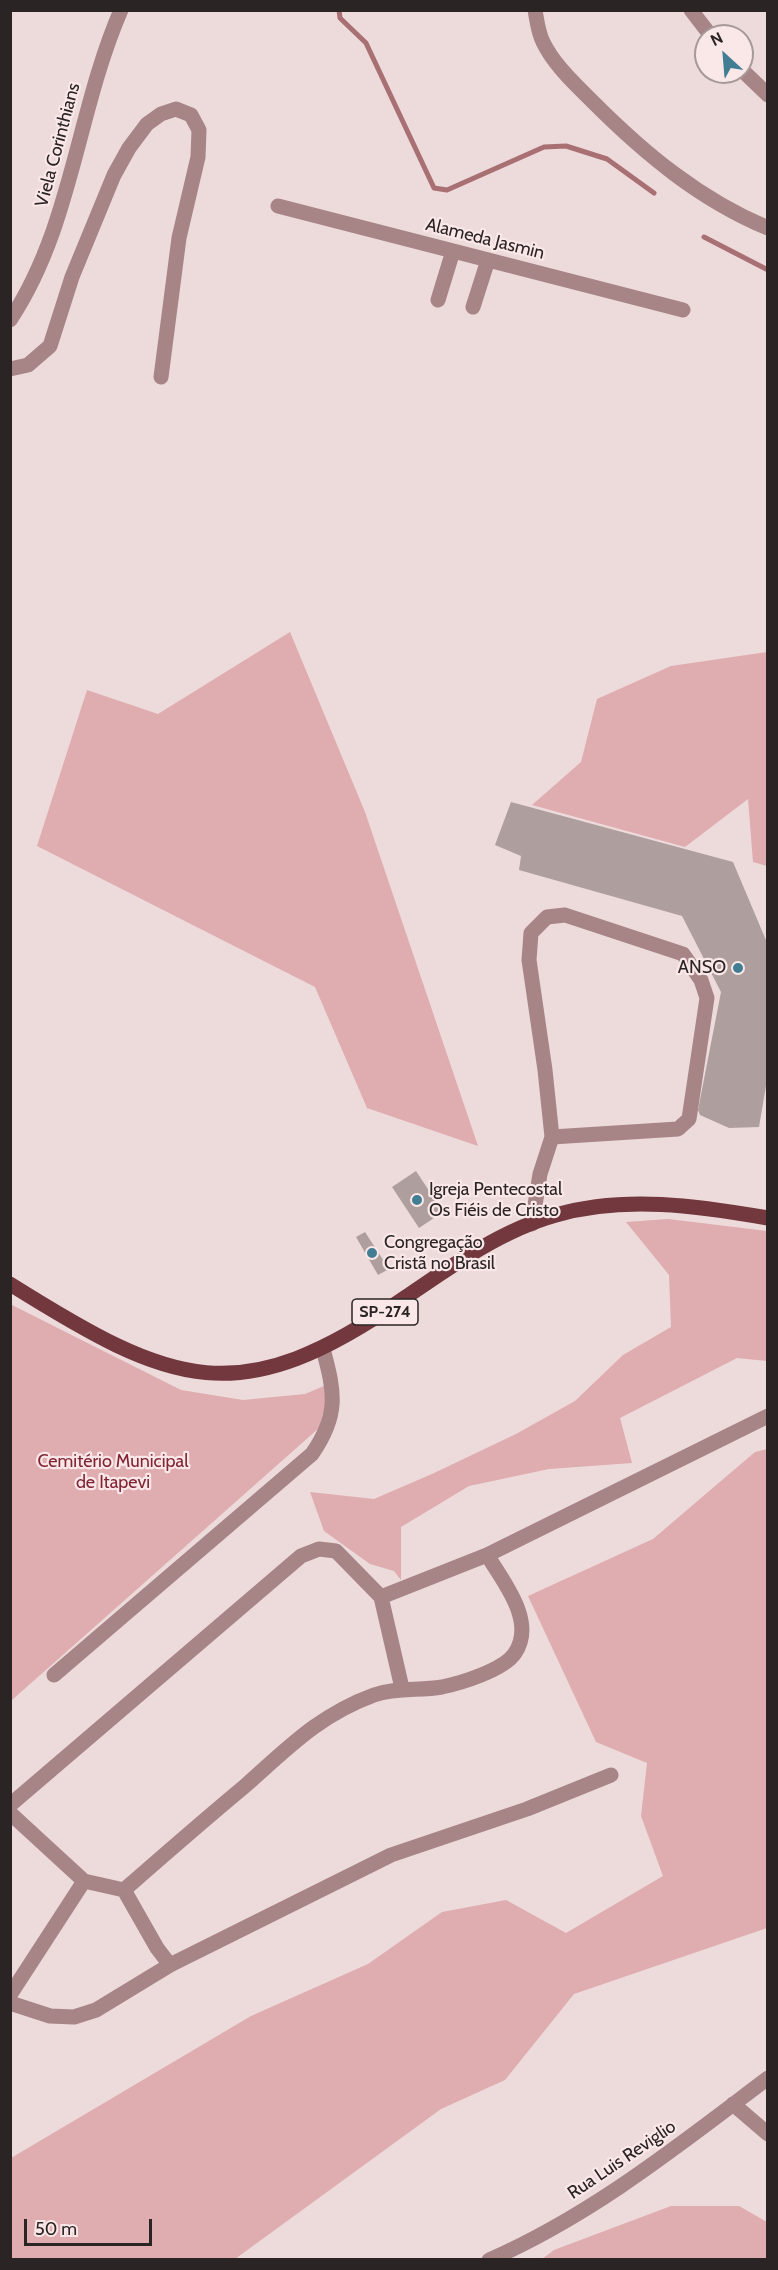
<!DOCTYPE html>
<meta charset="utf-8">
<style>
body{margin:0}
#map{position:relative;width:778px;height:2270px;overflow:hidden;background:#eddadb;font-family:Cabin,sans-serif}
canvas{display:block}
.frame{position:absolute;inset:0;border:12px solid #2b2424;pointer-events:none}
.north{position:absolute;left:694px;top:24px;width:60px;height:60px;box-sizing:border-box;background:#fae7e8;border:2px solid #a7999a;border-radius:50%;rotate:334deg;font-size:16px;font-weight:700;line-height:24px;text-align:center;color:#2b2424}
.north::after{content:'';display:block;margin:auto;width:21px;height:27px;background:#417e94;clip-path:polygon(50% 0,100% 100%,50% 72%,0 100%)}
.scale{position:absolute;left:24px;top:2219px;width:128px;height:27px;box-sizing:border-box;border:3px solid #2b2424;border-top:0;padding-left:8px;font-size:18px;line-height:21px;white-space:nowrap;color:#2b2424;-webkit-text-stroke:4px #fae7e8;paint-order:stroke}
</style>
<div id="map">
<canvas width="778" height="2270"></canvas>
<div class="frame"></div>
<div class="north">N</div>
<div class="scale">50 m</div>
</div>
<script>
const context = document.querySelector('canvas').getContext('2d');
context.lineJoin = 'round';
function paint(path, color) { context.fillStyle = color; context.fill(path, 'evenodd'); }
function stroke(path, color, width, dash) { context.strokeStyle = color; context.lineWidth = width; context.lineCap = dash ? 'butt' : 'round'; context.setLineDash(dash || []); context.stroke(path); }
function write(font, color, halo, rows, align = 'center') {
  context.font = font + ' Cabin,sans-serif'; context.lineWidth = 4.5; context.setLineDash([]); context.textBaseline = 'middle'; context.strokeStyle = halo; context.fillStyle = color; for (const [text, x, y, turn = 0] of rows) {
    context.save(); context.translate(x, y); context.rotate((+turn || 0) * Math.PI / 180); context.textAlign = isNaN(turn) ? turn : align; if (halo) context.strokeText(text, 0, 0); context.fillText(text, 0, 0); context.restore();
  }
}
paint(new Path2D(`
 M290,632L365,812L478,1146L367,1108L315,987L37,846L87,690L158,714Z
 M767,652V866L753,862L748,799L685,847L532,805L581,762L597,699L671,666Z
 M668,1219L767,1231V1361L737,1358L620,1418L632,1463L549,1469L469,1486L401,1527V1580L394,1571L370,1564L324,1531L310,1492L374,1499L432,1474L516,1434L575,1401L623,1355L671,1327L669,1275L626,1222Z
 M10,1304L181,1390L243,1400L305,1394L324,1386L326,1403L319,1428L12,1700Z
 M767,1449V1928L574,1994L505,2080L441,2109L235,2259H11V2158L251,2016L368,1964L442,1912L506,1900L566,1933L663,1876L641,1816L647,1763L596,1742L528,1596L653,1539L755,1452Z
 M671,2206H739L767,2222V2259H542L554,2250Z`), '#dfacaf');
stroke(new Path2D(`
 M339,10L340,18L366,43L434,188L447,190L544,147L566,146L607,159L654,193
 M704,237L768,270`), '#a97074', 5);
paint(new Path2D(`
 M511,802L733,862L768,945V1074L759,1127L729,1128L700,1115L698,1110L721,992L682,916L519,870L521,856L495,845Z
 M416,1171L443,1212L419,1228L392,1187Z
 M365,1232L389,1269L378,1275L356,1237Z`), '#af9e9e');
stroke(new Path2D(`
 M535,10C537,21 538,32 543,42C554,65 575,84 593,102C644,153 700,200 768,228
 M691,10L711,36
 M742,70L768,95
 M278,206L683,310
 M438,300L453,251
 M473,307L488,260
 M10,320C72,227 77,111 121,10
 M10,369L28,365L50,346L72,277L114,175L129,148L147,124L161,114L176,109L191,115L199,130L198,157L179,238L161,377
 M532,1224L540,1174L552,1137L545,1070L529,960L531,933L547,917L565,915L683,954L701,980L707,998L689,1119L678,1129L552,1137
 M381,1597L487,1555L768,1416
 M54,1675L312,1454C339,1415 335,1393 323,1349
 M10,1805L301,1556L319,1549L336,1551L381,1597L402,1688
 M10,1813L84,1881
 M84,1881L124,1890L157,1948L170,1965
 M124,1890C164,1855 204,1820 245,1786C288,1748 319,1715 374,1695C397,1687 419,1691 442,1687C461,1683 504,1670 515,1653C536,1622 504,1582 487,1555
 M10,1995L84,1881
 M10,2003L50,2016L74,2017L96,2010L170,1965L391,1855L527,1809L611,1775
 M733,2104L768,2134
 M489,2260C592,2215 679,2145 768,2078`), '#a78486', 15);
stroke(new Path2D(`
 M10,1284C173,1386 238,1414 406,1297C451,1266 502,1230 556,1215C625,1195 698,1206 768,1218`), '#72383e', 15);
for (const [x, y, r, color] of [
 [738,968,6,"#417e94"],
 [417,1200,6,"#417e94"],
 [372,1253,6,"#417e94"]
]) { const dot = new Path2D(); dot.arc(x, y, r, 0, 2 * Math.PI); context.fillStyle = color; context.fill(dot); stroke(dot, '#fae7e8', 2); }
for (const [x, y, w] of [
 [385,1312,66]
]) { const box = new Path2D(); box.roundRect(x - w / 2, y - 13, w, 26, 4.5); context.fillStyle = '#fae7e8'; context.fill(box); stroke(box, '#2b2424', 1.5); }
write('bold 16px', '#2b2424', null, [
 ["SP-274",385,1312]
]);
write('18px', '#2b2424', '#fae7e8', [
 ["Viela Corinthians",58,145,-75],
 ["Alameda Jasmin",485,239,14],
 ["Rua Luis Reviglio",622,2160,-34]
]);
write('18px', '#2b2424', '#fae7e8', [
 ["ANSO",726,968,"right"],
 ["Igreja Pentecostal",429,1190],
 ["Os Fiéis de Cristo",429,1211],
 ["Congregação",384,1243],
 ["Cristã no Brasil",384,1264]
], 'left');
write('18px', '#812535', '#fae7e8', [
 ["Cemitério Municipal",113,1462],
 ["de Itapevi",113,1483]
]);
</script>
